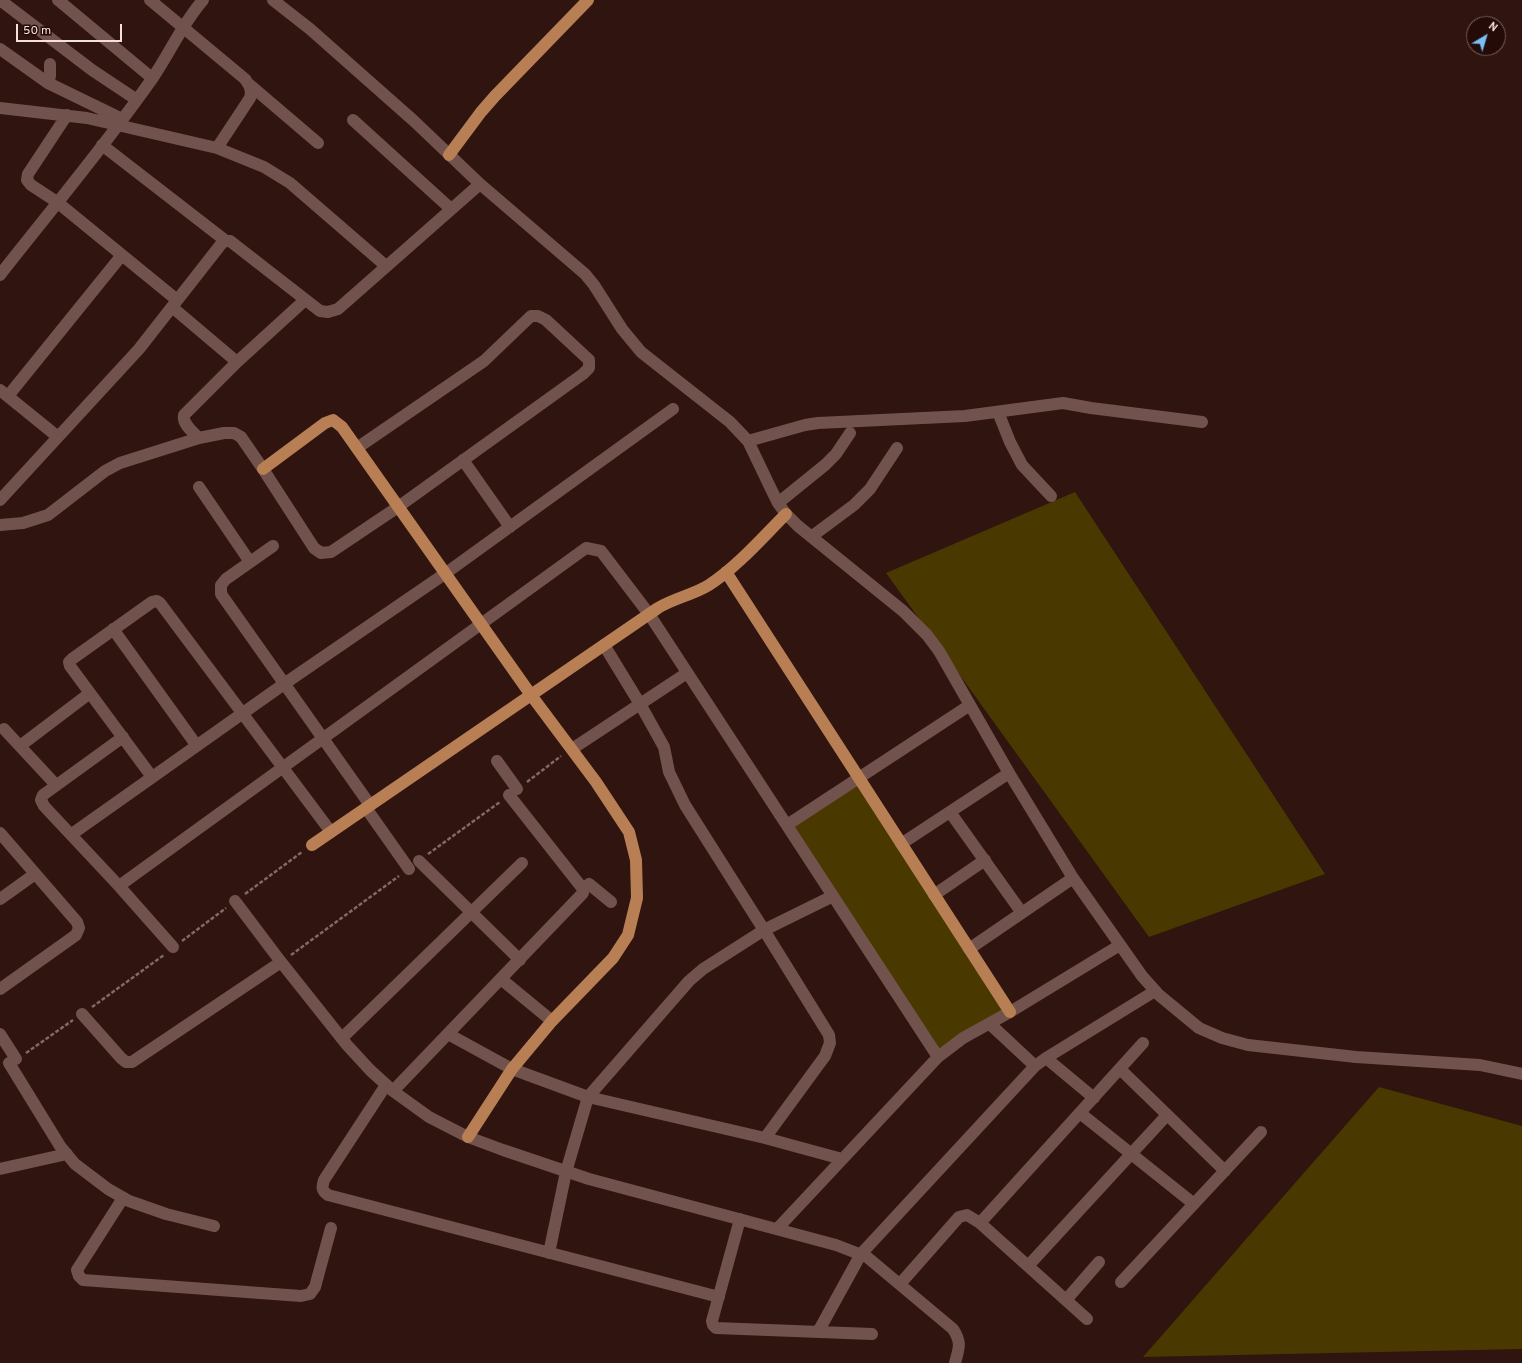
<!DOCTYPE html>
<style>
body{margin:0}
#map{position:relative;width:1522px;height:1363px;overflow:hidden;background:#2f140f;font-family:Overpass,sans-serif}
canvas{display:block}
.north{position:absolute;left:1466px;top:16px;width:40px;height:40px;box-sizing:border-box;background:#240b07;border:1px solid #77605c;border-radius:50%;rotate:38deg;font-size:11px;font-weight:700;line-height:16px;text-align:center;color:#f4e0dc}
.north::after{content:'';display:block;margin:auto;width:14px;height:18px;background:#76c0f7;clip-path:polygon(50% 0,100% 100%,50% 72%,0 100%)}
.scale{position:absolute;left:16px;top:24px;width:106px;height:18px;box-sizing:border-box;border:2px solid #f4e0dc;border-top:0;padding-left:5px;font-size:12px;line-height:14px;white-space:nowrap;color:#f4e0dc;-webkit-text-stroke:3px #240b07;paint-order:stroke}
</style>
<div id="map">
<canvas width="1522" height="1363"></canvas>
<div class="north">N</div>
<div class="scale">50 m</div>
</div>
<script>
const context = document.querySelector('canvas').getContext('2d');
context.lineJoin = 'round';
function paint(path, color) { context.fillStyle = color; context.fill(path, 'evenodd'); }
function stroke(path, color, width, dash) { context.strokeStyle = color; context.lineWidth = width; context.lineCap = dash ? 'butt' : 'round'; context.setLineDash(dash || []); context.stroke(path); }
paint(new Path2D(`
 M1075,492L1325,874L1149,937L886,573Z
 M859,778L1010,1012L938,1057L787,825Z
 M1379,1087L1522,1126V1349L1143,1357Z`), '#493800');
stroke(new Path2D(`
 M527,782L561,756
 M428,854L500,802
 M245,894L302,852
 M182,941L226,908
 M291,955L399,876
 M92,1007L164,955
 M26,1053L73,1020`), '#816965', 2.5, [4, 2]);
stroke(new Path2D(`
 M0,0L92,70L137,100
 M58,0L152,78
 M150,0L245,79C250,86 252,90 250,98L217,148
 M273,0L310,29L414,121L480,184L585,274L594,285L622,329L641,352L730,422L748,441L772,491L778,503L786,514L798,526L903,611L927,635L939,651L1009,773L1073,878L1142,976L1159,995L1199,1028L1222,1038L1248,1045L1356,1057L1480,1065L1522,1074
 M0,49L48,83L122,119
 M48,83L50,76V64
 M250,85L318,143
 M0,108L87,118L217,148L264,167L290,183L386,266
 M67,115L28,174L27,180L31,185L57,202L177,300
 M353,120L451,209
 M102,145L226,241
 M0,275C51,210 104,147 152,79C170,53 182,24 203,0
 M172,307L237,362
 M0,390L58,437
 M8,396L122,255
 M998,412L1010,442L1022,465L1051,496
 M199,438C193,432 182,424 184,415L237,362L305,300
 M748,441L805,425L818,423L965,416L1063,403L1091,408L1202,422
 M463,460L510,527
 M199,487L250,562
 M0,500L139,349L222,243L226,241H230L320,311L328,312L338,309L480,184
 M778,503L825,465L836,454L850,433
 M0,525L23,523L48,515L105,471L120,463L199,438L224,433H234L241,437L263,469L314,548L321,553L331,552L398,507L583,374L589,368V360L546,320L538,316H531L484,361L357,448
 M811,537L854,505L870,489L897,448
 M273,546L226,579L221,585V594L370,805
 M113,629L197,746
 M604,645L640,704L664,747L669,772L685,805L764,930L829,1035L830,1043L825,1056L765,1138
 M4,729L56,785
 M123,737L43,795L41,800L44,806L119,886L173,947
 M20,746L90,693
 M572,749L687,673
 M497,761L517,789
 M152,777L70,666L69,662L72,659L152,602L157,601L160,603L331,832
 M366,808L409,869
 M950,812L1022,913
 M787,825L970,705
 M0,833L77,922L79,928L76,935L0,989
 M72,834L284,684L446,573L673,409
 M901,844L1009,773
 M419,861L520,960
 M119,886L586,548L601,551L649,614L938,1057
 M583,889L589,884L611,902
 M934,895L985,860
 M0,899L35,874
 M235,901L281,962L347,1045L370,1070L393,1091L429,1117L468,1137L503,1150L589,1179L836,1245L867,1257L953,1329C962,1343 959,1348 955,1363
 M969,949L1073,878
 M501,979L552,1021
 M82,1014L121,1058L126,1062H132L281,962
 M990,1024L1035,1066
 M0,1034L16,1059
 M448,1034L512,1069L588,1097L765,1138L842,1159
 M342,1038L522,863
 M1046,1058L1094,1098
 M9,1063L60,1146L75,1164L108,1189L129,1201L166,1214L214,1226
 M1120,1069L1225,1171
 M386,1085L324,1180C322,1187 321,1190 328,1195L719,1297
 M393,1091L583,893V889L509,795
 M1080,1113L1194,1204
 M0,1169L67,1154
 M123,1198L77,1270L79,1276L83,1280L301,1296L310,1294L315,1287L331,1228
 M740,1219L712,1321L713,1325L716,1328L872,1334
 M980,1223L1143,1043
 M777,1229L938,1057L963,1038L1010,1012L1120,945
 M549,1253L566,1172L588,1097L689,981L703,969L764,930L833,896
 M1028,1266L1167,1115
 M1121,1282L1261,1132
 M900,1284L959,1217L967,1215L980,1223L1087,1319
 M1066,1300L1099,1262
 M818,1332L861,1254L1035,1066L1046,1058L1155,991`), '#72524c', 12);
stroke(new Path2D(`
 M449,155L481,112L495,96L588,0
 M263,469L325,423L333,420L342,427L531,695L596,782L629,832L636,860L637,898L628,935L613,958L552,1021L512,1069L468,1137
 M726,572L1010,1012
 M312,845L658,608C674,598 693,595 709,585C737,567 763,537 786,514`), '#b97f54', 12);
</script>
